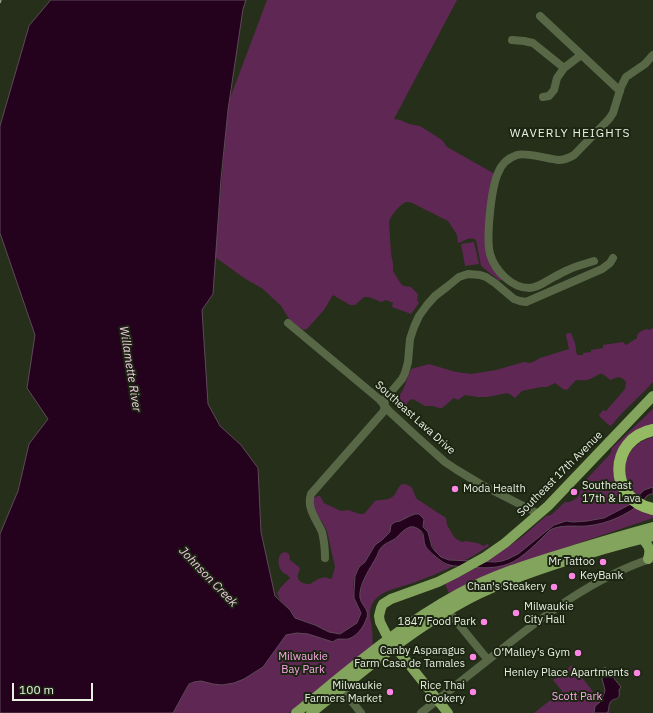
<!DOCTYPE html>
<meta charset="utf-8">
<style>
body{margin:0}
#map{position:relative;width:653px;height:713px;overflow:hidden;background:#252f1a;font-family:"IBM Plex Sans",sans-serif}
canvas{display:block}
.scale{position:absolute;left:12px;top:683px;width:81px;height:18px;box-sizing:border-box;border:2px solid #e9f0e3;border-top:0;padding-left:5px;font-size:12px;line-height:14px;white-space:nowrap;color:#e9f0e3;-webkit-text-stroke:3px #1c2511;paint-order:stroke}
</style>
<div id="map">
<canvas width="653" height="713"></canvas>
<div class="scale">100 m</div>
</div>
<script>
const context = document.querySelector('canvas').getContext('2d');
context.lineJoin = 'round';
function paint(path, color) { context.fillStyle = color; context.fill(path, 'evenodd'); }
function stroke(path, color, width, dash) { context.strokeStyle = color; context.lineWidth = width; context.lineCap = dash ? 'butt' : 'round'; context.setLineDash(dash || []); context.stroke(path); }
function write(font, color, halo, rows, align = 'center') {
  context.font = font + ' "IBM Plex Sans",sans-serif'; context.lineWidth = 4; context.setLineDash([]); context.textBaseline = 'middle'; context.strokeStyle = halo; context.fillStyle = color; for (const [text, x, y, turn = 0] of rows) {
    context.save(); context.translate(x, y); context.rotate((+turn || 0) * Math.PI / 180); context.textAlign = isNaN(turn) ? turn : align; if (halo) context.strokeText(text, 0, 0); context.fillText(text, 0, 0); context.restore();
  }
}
paint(new Path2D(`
 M267,0H457L394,119L400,120L409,124L420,126L442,140L447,147L495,174L488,250L503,278L500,281L481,266L476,240C469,236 465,241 458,243L457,235L448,221L412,203C410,202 408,202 406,202C400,204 390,217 389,222L391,254L393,263V271L401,284L404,286L411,287L418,294L417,300L419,303L411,314L392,307L393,303L386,300L381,302L369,297H364L355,305H350L333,295L324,310L307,329L303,330L290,320L281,306V305H280L263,289L244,278L215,257L228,110L229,101Z
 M474,242L479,264L465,266L461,244Z
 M653,328V382C640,397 624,409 612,425L610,426L600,417L599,415L603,410L606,411L625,389L626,382C620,375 618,377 610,380C599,370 602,374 590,379C586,381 581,380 576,380L567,390L563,389L555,383L547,387H541L522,391L515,398L508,393L487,397H478L465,395L458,400L454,398L442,408H439L433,406H425L413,399C405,401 409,404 404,408C400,407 398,403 397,399L403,390L411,369L429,364L456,372L471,374L496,370L524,362L530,363L535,361L540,358L569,349L566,336V334L569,333H571L575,343L577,355H583V353L591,352V350L603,348V345L623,342L626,345L637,338C636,333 642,330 647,329L649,330Z
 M653,409V425C628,429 608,454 615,480C617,488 626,497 631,504L604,518L587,521L573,522L566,521L554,525L518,554L508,559L502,561L494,562L487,561L522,537L546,516L551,515L565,502H570L577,498L579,495L583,483L611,453L612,448Z
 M653,437V487L644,490L638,497C635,494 631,491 629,488C628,485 627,481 627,479C620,459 633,442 653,437Z
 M402,484C415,485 412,491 417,499L446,518L447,525L454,537L458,540L462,542L466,541L477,543L480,544L483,546L488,544L489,546C483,549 470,559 464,560C462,561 458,560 455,560C439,560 434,552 430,538C428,531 422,527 424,521L415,514C408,516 403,521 395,522C393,525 391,529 389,532C386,538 380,540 376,545C371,549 369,556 366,560C364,563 361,565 359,567C351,578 351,601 361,611V616L358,618L357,623L340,634L337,633L340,635L362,624L367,611L362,603L360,598V592L366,574L378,554L379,550L383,546L396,538L401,532L410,526H413L420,530L424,539L425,545L427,549L444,564L454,566C440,572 427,578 413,583C396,589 370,591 370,615C370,620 372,625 372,630C373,636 372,641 373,646L289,713H173L189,685L194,682L201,681L213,684L244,679L263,667L286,635L297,633L308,634L327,640L329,632L315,625L295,618L287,607L280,600L277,593L281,587L290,578C288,574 283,574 281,570C276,563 279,547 289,554L290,560L299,567L300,570C297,575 296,580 303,583C304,583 308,585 309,584C312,584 312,582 315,581C319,578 325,576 330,579L332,578L335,567L327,531L321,520L318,517L311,499L318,496H320L324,503L341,511L348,510L360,514H364L375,501C380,499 387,501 392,497C397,494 397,487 402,484Z
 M635,507L653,514V518L502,569L474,580L449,593L445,584L476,568L501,566L509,564L518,559L550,530C562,524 575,527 588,526C605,524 621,517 635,507Z
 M572,665L610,713H534L562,691L553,680Z`), '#5f2754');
const water = new Path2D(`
 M51,0H246L243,9L228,110L221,179L213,294L202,310L208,404L220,426L241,445L258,468L261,532L275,596L290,610L295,618L315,625L329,632L340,634L357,623L361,613L354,598V592L355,576L359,567L365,562L375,545L382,540L390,532L391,525L395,522L400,521L410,516L415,514H419L424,519L423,527L428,532L432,547L435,551L441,557L449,560L495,562L502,561L508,559L518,554L554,525L566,521L573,522L587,521L604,518L627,506L631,504L644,490L653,487V494C650,494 650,494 647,496C645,497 645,499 643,501C636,508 626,514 617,518C608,522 597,525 587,526C574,527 562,524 550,530C540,540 521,560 508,564C495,569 481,568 468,567C458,566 448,567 440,560C436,557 426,549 425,545C423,540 425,535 421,531C418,528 413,526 410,527C404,529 400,534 396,538C391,542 384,543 381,548C379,550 378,553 377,556C371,567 358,585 360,598C362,607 371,610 366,620C363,628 356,637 348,639C342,640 338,637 333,642L308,634L297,633L286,635L263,667L244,679L234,683L222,685L213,684L201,681L194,682L189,684L173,713H0V534L18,491L29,444L48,419L27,388L35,335L0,233V126L29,26Z
 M605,667L621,687L619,690C621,703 613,696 610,703C608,707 610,709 607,713H594L595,706L600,702L604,694L605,690L602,679L603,674L601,672L602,670Z`);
paint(water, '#24021e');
stroke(water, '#5f4959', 1);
stroke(new Path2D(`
 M540,16L620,91
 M512,40L524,41L533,43L564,68L581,55
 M543,97L549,96L554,90L557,78L564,68
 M594,261C585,264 576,266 568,270C563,272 558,275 554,277C546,281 539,288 529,288C512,288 495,271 490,254C486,238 491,189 498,173C501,165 508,158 517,155C525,152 548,159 558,160C565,160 569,158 574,155L609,119L613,113L621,87L626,77L645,64L653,55
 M288,323L379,399L390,412L416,436L445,462L457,470L482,485L539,514
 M325,558C325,549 324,540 322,532C317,520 306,508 311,494L384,411L385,399L402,379L405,373L408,362L410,339L414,327L419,316L427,305L435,296L448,286L459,277L468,274L480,275L486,277L495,283L514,299L520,301L526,302L602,269L610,263L613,258
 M448,611L488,660
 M342,689L361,713
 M421,713C445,694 469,675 493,656C542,617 593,577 653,558`), '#586846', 8);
stroke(new Path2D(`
 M643,539C649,547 651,549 648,559
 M296,713C348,671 399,626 458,594C494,574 535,562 574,550C600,542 627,534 653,527
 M311,713C359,675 409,631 463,602C492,586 523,575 553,565C586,554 619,544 653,536
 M448,713L400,653L386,634L380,622L379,616L381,608L383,604L391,599L438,582L458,572L485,557L505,543L548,506L653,396`), '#83a45c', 10);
stroke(new Path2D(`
 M653,430C608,439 608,500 653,509`), '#94bb64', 12);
stroke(new Path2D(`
 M0,3L1,0`), '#9aa292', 1.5, [7, 7]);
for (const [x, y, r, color] of [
 [455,489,4,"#fc86e4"],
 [574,492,4,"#fc86e4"],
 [603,562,4,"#fc86e4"],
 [572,576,4,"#fc86e4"],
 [554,587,4,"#fc86e4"],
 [516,613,4,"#fc86e4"],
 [484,622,4,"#fc86e4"],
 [578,653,4,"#fc86e4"],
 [473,657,4,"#fc86e4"],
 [637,673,4,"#fc86e4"],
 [390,692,4,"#fc86e4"],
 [473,692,4,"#fc86e4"]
]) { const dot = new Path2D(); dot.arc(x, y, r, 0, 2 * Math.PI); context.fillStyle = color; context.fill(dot); stroke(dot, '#1c2511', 1.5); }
write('11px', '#e9f0e3', '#1c2511', [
 ["Southeast Lava Drive",415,418,42],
 ["Southeast 17th Avenue",560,474,-45]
]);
write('11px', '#e9f0e3', '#1c2511', [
 ["Southeast",582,486,"left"],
 ["17th & Lava",582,499,"left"],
 ["Moda Health",463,489,"left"],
 ["Mr Tattoo",595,562],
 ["KeyBank",580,576,"left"],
 ["Chan's Steakery",546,587],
 ["Milwaukie",524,607,"left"],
 ["City Hall",524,620,"left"],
 ["1847 Food Park",476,622],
 ["Canby Asparagus",465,651],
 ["Farm Casa de Tamales",465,664],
 ["O’Malley’s Gym",570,653],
 ["Henley Place Apartments",629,673],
 ["Milwaukie",382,686],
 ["Farmers Market",382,699],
 ["Rice Thai",465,686],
 ["Cookery",465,699]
], 'right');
write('11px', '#faa9e7', '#1c2511', [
 ["Milwaukie",303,657],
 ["Bay Park",303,670],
 ["Scott Park",577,697]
]);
context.letterSpacing = '1px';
write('12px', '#e9f0e3', '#1c2511', [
 ["WAVERLY HEIGHTS",570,134]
]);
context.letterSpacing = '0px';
write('italic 12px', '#f3cae8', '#1c2511', [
 ["Willamette River",130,369,81],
 ["Johnson Creek",208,577,46]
]);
</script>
